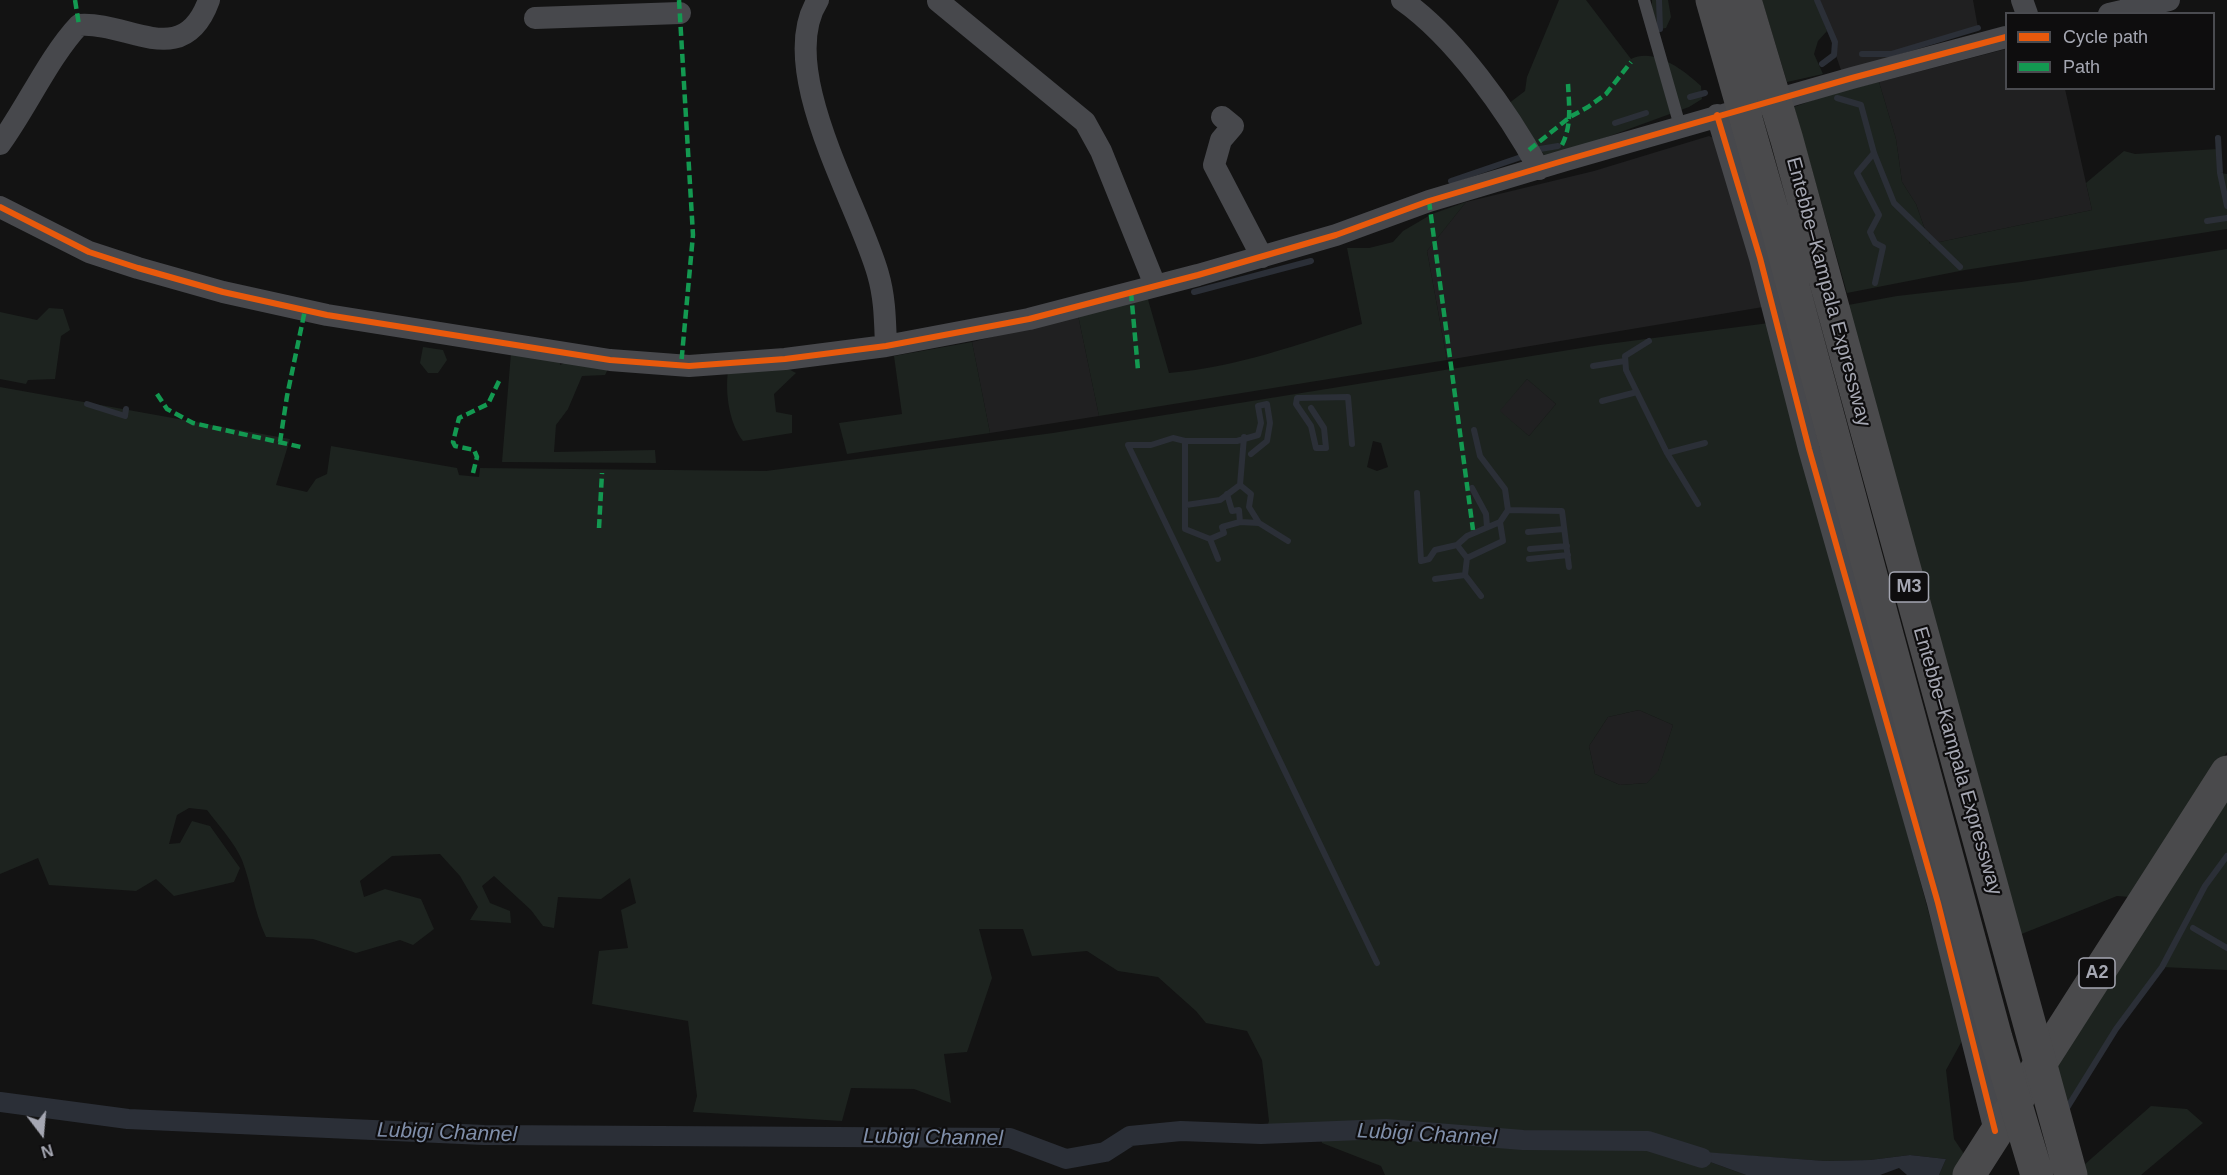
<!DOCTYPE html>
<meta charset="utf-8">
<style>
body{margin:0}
#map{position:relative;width:2227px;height:1175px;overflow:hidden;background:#131313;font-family:Helvetica,sans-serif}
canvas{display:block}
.legend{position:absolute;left:2005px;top:12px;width:210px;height:78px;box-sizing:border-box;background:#0e0d0e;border:2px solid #4a4b50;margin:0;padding:8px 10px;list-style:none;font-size:18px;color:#a5a7b2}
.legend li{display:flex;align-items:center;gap:12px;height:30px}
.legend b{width:30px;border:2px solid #4a4b50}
.north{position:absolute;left:12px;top:1103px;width:60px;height:60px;-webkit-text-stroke:4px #0e0d0e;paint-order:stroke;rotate:164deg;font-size:16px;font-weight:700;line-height:24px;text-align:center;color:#a5a7b2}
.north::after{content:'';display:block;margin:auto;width:21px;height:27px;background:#a5a7b2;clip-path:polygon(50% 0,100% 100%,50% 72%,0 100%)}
</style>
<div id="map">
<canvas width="2227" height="1175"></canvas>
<ul class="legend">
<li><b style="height:8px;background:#e8590c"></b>Cycle path</li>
<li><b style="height:8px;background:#139951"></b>Path</li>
</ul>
<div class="north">N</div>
</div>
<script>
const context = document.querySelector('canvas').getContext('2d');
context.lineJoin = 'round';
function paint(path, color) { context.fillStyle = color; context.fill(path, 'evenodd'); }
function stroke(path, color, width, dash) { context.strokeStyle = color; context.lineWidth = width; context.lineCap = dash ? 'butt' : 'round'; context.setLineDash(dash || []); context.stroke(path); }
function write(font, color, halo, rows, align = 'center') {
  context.font = font + ' Helvetica,sans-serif'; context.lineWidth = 4.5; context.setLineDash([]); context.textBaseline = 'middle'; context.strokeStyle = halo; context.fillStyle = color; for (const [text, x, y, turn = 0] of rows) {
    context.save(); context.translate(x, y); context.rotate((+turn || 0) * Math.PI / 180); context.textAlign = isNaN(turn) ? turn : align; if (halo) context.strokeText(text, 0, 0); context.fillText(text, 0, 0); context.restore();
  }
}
paint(new Path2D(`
 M1817,0H1973L1978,28L1842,73Z
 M2006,49V88L2065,89L2092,210L1930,244L1916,204L1902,182L1896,139L1879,82Z
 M1709,136L1718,140L1763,307L1447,360L1427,251L1466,202L1594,171Z
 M1078,315L1099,416L990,433L972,342Z
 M1527,379L1556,404L1529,436L1499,411Z
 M1639,710L1673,725L1658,772L1647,783L1620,785L1595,774L1589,746L1608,717Z`), '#202021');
paint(new Path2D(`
 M1559,0H1586L1631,59C1654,47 1684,70 1701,86L1702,99L1689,107L1547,159L1508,104L1525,91L1527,77Z
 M1652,0H1668L1671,17L1666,28L1655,30L1652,23Z
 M1762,0H1817L1827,31L1818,41L1814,54L1823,74L1787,82Z
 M1879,82L1896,139L1902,182L1916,204L1930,244L2092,210L2086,183L2124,151L2135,154L2218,149L2220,173L2227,174V229L1965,270L1847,293L1794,107L1830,94Z
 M1466,202L1427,251L1447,360L1099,416L1078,315L1147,296L1169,373C1234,368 1300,344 1362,324L1347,248H1369L1393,242L1403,231L1432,214Z
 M2227,249V752L2130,897L2117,896L2019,935L1848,305L1897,296L2021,282Z
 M49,308L63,309L70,330L61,336L55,379L28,380L26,384L0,379V312L37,320Z
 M1769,323L1963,1039L1946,1070L1954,1139L1964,1154L1954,1175H1939L1946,1159L1910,1155L1870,1160L1825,1161L1680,1151L1746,1175H1385L1381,1166L1322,1143L1318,1131L1265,1134L1269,1121L1262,1060L1247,1031L1206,1023L1196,1011L1158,977L1118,971L1087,951L1032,956L1023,929H979L992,978L967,1052L944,1054L951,1103L914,1089L851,1088L842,1121L693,1112L697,1096L688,1021L592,1004L599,951L628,948L621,910L636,903L630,878L601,899L558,897L554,928L543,926L531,910L494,876L482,886L490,903L510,911L511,923L470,920L478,907L460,876L440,854L392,856L360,881L364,897L385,889L421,899L434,929L413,945L400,940L356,953L313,939L266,937C253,909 252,886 242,860C234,842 219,826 207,810L189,808L177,815L169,844L180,843L192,821L210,826L240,868L234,882L174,896L156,879L136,891L49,885L38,858L0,874V387L290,439L276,485L307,492L316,479L327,474L331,446L457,468L459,475L479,477L480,468L766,471L1053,433L1600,345ZM1527,379L1556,404L1529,436L1500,411ZM1373,441L1381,443L1388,467L1377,471L1367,467ZM1639,710L1673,725L1658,771L1647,783L1620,785L1595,774L1589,746L1608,717Z
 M972,342L990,433L847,454L839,423L902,414L894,356Z
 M423,347L443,350L447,360L438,373H428L420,363Z
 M511,353L560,361V365L575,358L608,369L605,375L582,376L568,409L556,425L554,452L655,450L656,463L502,462Z
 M779,364L796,373L774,394L776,412L792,415V433L743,441C729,423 725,393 728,371Z
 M2227,802V970L2162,967L2116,1029L2067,1108L2055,1061Z
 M2151,1106L2187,1109L2203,1123L2141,1175H2087L2084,1165Z`), '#1d231f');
paint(new Path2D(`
 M1677,1150L1825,1161L1870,1160L1910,1155L1946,1159L1939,1175H1907L1899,1168L1880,1175H1746Z`), '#2b2f37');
stroke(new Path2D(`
 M1659,0L1660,29
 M1817,0L1835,42L1834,55L1822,64
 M1862,54H1891L1978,28
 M1690,97L1705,93
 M1837,98L1861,105L1874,153L1894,203L1960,267
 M1615,123L1646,113
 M2218,138L2220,173L2227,206
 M1540,149L1558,146
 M1874,153L1857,173L1879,215L1870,232L1875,243L1883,247L1875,283
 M1451,181L1524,156
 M2207,221L2227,218
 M1194,292L1311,261
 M1649,341L1625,356L1626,370L1667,453L1698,504
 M1593,366L1625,361
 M1602,401L1637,392
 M87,404L125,416L126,409
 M1311,408L1324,428L1326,448H1316L1311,426L1296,404L1297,398L1348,397L1352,444
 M1474,430L1480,456L1505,489L1508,510L1500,522L1503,541L1467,558L1465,575L1481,596
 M1185,441V529L1210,539L1218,559
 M1667,453L1705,443
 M1251,454L1267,441L1270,423L1267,404L1258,406L1261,423L1258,435L1237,441H1185L1173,438L1151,445H1128L1377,963
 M1240,485L1251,494L1249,507L1259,523L1288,541
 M1472,488L1486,514L1487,527
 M1417,493L1421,561L1429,559L1435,550L1457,545
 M1227,494L1232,511L1239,510L1240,522
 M1186,505L1220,500L1240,485L1244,437
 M1508,510L1562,511L1569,567
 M1528,532L1564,529
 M1210,539L1224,533L1222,527L1240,522L1259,523
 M1530,549L1567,546
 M1467,558L1457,545L1467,536L1500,522
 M1529,559L1568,555
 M1435,579L1465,575
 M2193,928L2227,948
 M2067,1108L2116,1029L2162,967L2205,886L2227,856`), '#2b2f37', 6);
stroke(new Path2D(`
 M0,1102L128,1119L484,1135L1010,1138L1066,1159L1105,1152L1130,1136L1181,1131L1261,1134L1386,1129L1523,1140L1648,1141L1702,1158`), '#2b2f37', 20);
stroke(new Path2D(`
 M1644,0L1680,126`), '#47484c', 12);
stroke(new Path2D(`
 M818,0C774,68 859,205 878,274C885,298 885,321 886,346
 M1402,0C1455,37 1508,112 1539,169
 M2022,0L2027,14
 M938,1L1085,122L1101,151L1155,285
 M2109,14L2169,0
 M535,18L680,13
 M1717,115L1760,258L1809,449L1938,903L1995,1131
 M1222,117L1233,126L1221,140L1214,165L1262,257
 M0,144C27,107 49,57 79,25C129,21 183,72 209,0
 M0,207L89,252L138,268L223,292L327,315L610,360L689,366L785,359L886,346L1029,319L1198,275L1336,235L1429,201L1566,160L1852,78L2006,37`), '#47484c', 22);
stroke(new Path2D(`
 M1969,1175L2227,772`), '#4a4a4c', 33);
stroke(new Path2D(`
 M1712,0L1778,231L1996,1038L2037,1175
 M1745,0L1787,140L2071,1175`), '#4a4a4c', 33);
stroke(new Path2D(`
 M75,0L79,25
 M679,0L693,235L681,366
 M1562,145C1572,125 1569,105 1568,84
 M1529,150L1570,117L1588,107L1606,94L1631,62
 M1429,201L1473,530
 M1131,292L1138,370
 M157,394L167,409L193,423L301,447
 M280,442L287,396L305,310
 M473,473L477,457L474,450L455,446L453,442L459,418L488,404L499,381
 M599,528L602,473`), '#139951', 4.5, [9, 4.5]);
stroke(new Path2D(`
 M1717,115L1760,258L1809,449L1938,903L1995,1131
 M0,207L89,252L138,268L223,292L327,315L610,360L689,366L785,359L886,346L1029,319L1198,275L1336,235L1429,201L1566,160L1852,78L2006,37`), '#e8590c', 6);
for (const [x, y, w] of [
 [1909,587,39],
 [2097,973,36]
]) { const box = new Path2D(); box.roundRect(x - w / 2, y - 15, w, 30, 4.5); context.fillStyle = '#0e0d0e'; context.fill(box); stroke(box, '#a5a7b2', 1.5); }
write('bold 18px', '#a5a7b2', null, [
 ["M3",1909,587],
 ["A2",2097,973]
]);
write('20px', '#a5a7b2', '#0e0d0e', [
 ["Entebbe–Kampala Expressway",1828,292,75],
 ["Entebbe–Kampala Expressway",1957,761,74]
]);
write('italic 21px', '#808faa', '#0e0d0e', [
 ["Lubigi Channel",447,1133,2],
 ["Lubigi Channel",1427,1135,3],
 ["Lubigi Channel",933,1138,1]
]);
</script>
